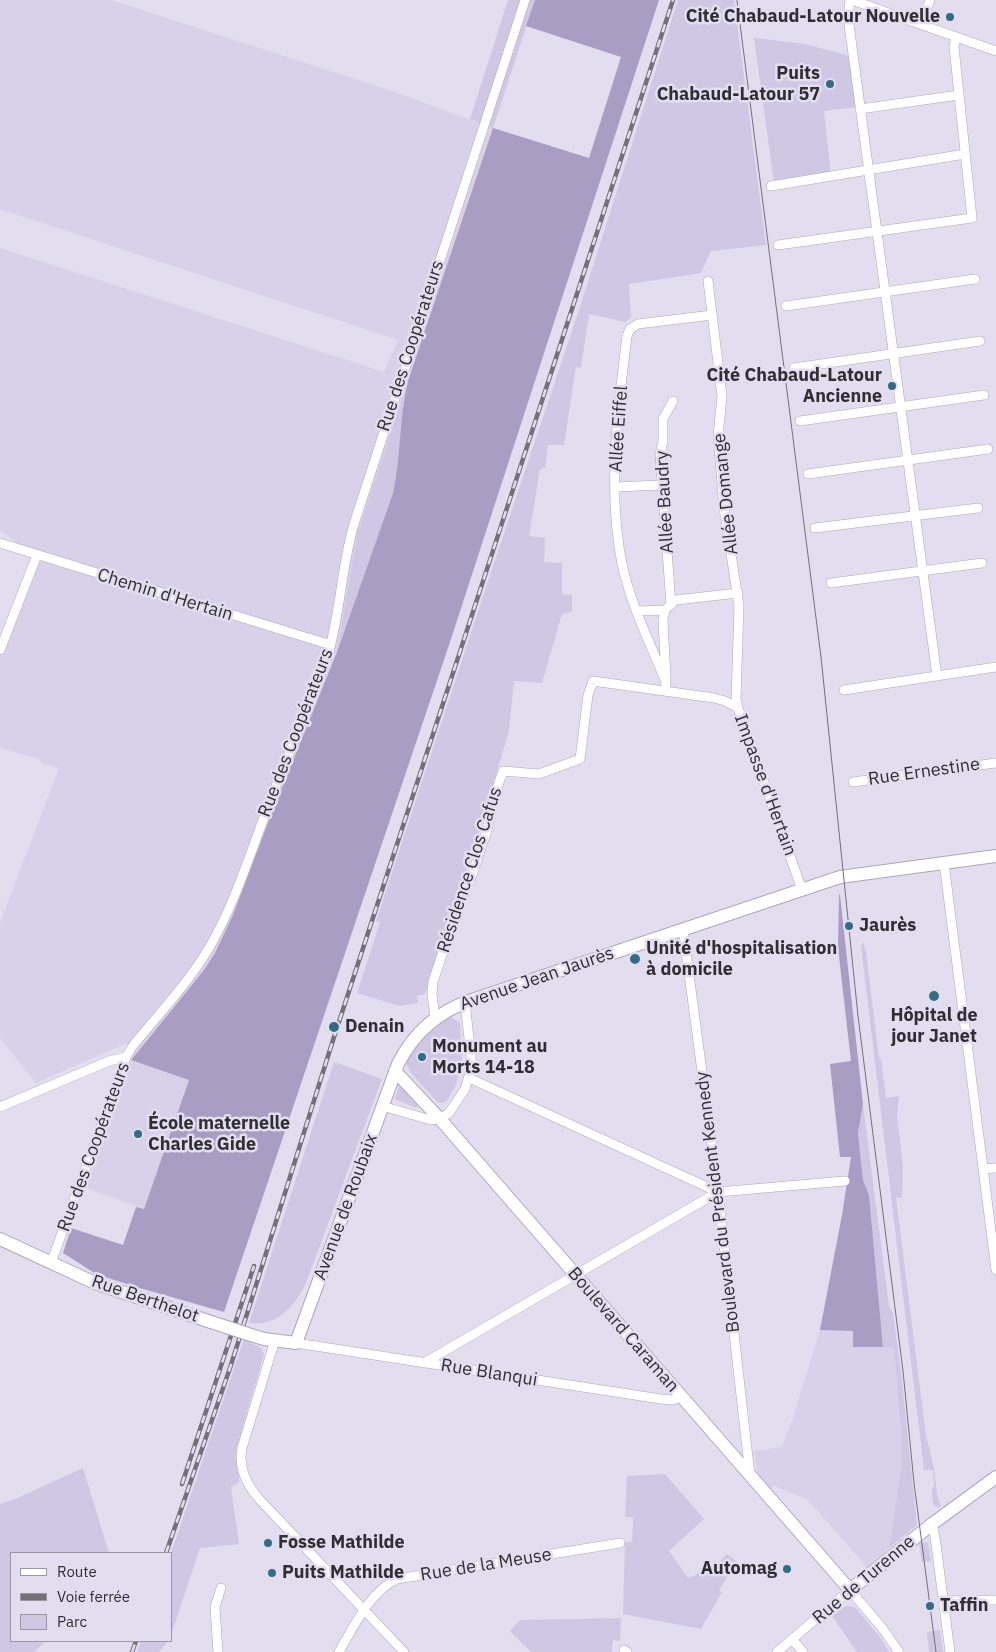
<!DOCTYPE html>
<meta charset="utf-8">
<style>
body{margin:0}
#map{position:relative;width:996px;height:1652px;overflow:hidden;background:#e3deef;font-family:"IBM Plex Sans",sans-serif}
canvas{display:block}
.legend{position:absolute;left:10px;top:1552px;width:162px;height:90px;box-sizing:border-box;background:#e3deef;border:1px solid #9b98a5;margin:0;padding:6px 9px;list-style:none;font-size:15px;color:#302e35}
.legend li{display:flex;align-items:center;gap:10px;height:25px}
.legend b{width:25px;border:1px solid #9b98a5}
</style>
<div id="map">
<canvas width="996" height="1652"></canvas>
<ul class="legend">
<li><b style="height:6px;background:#fff"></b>Route</li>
<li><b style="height:6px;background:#73707a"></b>Voie ferrée</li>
<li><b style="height:14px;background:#d0c7e4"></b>Parc</li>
</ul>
</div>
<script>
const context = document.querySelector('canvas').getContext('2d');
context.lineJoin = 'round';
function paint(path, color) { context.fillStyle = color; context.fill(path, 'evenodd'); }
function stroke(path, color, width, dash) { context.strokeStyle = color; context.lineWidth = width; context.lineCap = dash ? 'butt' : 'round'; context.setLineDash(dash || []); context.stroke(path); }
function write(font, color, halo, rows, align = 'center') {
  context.font = font + ' "IBM Plex Sans",sans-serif'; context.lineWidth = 5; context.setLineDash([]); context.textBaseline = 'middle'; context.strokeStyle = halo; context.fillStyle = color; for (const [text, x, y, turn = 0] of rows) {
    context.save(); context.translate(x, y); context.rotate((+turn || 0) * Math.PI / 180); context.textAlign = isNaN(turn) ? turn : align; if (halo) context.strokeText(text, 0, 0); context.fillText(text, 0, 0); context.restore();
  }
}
paint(new Path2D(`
 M0,0H111L392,91L493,128L357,535L337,652L271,815L233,915L215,953L204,970L131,1059L189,1080L144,1209L86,1188L131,1060L127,1043L36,1083L0,1038V923L59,768L42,763L39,759L0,748V643L33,556L0,530V248L384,372L398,340L0,209Z
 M820,1330L853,1331V1347H894L901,1433V1469L889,1548L867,1567L807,1499L774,1486L770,1489L761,1480L757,1471L754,1451L782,1447L792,1421Z`), '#d8d1e9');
paint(new Path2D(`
 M508,0H535L493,128L470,119Z
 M678,0H734L766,245L711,251L701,273L629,284L631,318L625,322L589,314L581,368L576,367L564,445H548L545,468L540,469L529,536L545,538L544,562L562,563V594L572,595V612L562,614L542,683L514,681L509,731L479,831L425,994L417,996L418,1003L400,1006L357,993L380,922L376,921L492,569L578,313Z
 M754,38L805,44L850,56L857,107L824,111L831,175L774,183Z
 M408,381C399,418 401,456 393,493L337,652L357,535Z
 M863,942L866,952L879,1058H881L886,1098L899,1096L897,1116L903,1167L902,1197L896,1198L926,1435L934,1468L937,1495L941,1506L938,1508L933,1504L932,1488L934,1487L933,1470H924L861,946Z
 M449,1016L460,1023L462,1060L456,1085L447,1101L443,1103L437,1102L411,1073L405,1061C417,1043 430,1027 449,1016Z
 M334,1062L382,1079L306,1283C295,1306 277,1327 249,1323Z
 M399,1085L419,1105L416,1108L395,1099Z
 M863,1104L889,1306L893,1313L901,1372L917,1525L889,1548L901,1469V1433L894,1348L883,1347L869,1195L863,1180L858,1133Z
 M244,1339L261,1348L264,1354L236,1450L239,1482L231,1487L239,1544L200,1548L171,1635V1553Z
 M83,1468L109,1553H11V1641H46L34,1652H0V1504L13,1500Z
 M665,1474L704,1519L669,1551L688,1578L694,1576L706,1567L711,1570L727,1554L736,1561L719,1591L722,1592L701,1629L623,1614L625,1542H632L633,1517H625L627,1476Z
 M928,1542L931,1561L922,1562L919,1543Z
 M846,1606L855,1607L880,1637L889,1652H857L832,1616Z
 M621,1618L620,1641L613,1640L612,1652H531L510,1631L520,1620Z
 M940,1630L943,1652H929L927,1632Z
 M141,1641H168L159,1652H137Z`), '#d0c7e4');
paint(new Path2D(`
 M535,0H659L451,639L224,1312L136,1287L96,1274L63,1253L71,1228L123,1245L136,1207L144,1209L189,1080L131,1060L204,970L215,953L233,915L271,815L337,652L393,493C401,456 399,418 408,381L493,128L589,158L621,57L526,26Z
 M839,894L840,895L863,1104L858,1133L863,1180L869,1195L883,1347H853V1331L820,1330L842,1215L851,1157H840L830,1064L851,1061L838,948Z`), '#a99dc3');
const street = new Path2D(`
 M850,0L848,17L937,676
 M852,0L996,51
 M921,24L930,0
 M860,109L959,95
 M771,186L965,154
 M778,245L972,218L954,47L956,37
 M708,281L722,396L718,436L724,508L739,606L736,699L738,708
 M786,306L975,279
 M794,368L980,341
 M800,421L984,395
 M808,474L988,449
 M615,487L662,485
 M815,528L978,508
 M0,543L331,645
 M831,583L982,563
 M671,605L660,454L663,441V419L673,401
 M637,611L665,610
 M0,650L37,555
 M666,679L663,620L665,610L676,600L738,593
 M844,690L996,667
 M665,691L666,682C650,643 631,605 622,564C607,491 618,409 627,336L630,329L638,324L712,315
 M853,782L996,763
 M944,863L996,1270
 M683,929L718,1192L750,1475
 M435,1018L432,994L433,982L461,896L470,881L488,827L489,811L503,771L539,774L580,759L588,695L593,681L714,698L725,701L738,708L802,890
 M469,1078L718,1192
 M382,1106L431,1120L440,1119L449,1113L465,1089L472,1066L465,1002
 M0,1107L109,1061L126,1057
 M983,1169L996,1168
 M51,1263L126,1057L132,1047C157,1016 189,982 209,948C237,900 253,844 274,791C292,743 316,696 330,647C341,606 342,564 354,524L525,0
 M275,1340L242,1448C238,1469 247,1486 261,1501L404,1652
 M296,1343L661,1399L673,1400L682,1397
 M424,1363L718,1192L845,1181
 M932,1524L935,1537L950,1652
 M943,1601L996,1600
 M792,1639L803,1652
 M624,1650L627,1652
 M218,1652L215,1607L221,1588
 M339,1652C353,1628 370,1591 397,1579L620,1543
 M777,1652L850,1590L883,1629L899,1652`);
const secondary = new Path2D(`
 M395,1071L440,1119L850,1590L932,1524L996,1477
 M0,1239L95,1283L211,1322
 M251,1335L264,1339L296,1343L398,1064C414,1032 439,1011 472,1000L840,877L996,856`);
stroke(street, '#aca7b8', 10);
stroke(secondary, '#aca7b8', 14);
stroke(street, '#fff', 9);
stroke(secondary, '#fff', 12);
stroke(new Path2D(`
 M737,0L821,657L858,1016L903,1371L914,1483L936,1652`), '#73707a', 1);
const rail = new Path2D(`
 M182,1484L254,1266
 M166,1553L230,1368L334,1037L673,0
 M132,1652L136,1641`);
stroke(rail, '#73707a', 4.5);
stroke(rail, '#e3deef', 2.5, [8]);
const secondaryBridge = new Path2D(`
 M211,1322L251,1335`);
stroke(secondaryBridge, '#aca7b8', 14, []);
stroke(secondaryBridge, '#fff', 12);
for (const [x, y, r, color] of [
 [950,17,5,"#346b85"],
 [830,84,5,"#346b85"],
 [892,386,5,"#346b85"],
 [849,926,5,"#346b85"],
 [635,959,6,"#346b85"],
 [934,996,6,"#346b85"],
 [334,1027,6,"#346b85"],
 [422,1057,5,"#346b85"],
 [138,1134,5,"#346b85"],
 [268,1543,5,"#346b85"],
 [787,1569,5,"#346b85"],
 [272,1573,5,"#346b85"],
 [930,1606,5,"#346b85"]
]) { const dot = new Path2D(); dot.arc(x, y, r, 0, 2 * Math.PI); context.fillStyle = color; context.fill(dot); stroke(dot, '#e3deef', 2); }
write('bold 18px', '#302e35', '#e3deef', [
 ["Cité Chabaud-Latour Nouvelle",940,17,"right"],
 ["Puits",820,74,"right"],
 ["Chabaud-Latour 57",820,95,"right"],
 ["Cité Chabaud-Latour",882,376,"right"],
 ["Ancienne",882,397,"right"],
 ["Jaurès",859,926],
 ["Unité d'hospitalisation",646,949],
 ["à domicile",646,970],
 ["Hôpital de",934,1016,"center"],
 ["jour Janet",934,1037,"center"],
 ["Denain",345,1027],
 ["Monument au",432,1047],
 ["Morts 14-18",432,1068],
 ["École maternelle",148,1124],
 ["Charles Gide",148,1145],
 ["Fosse Mathilde",278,1543],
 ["Automag",777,1569,"right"],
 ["Puits Mathilde",282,1573],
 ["Taffin",940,1606]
], 'left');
write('18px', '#302e35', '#e3deef', [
 ["Rue des Coopérateurs",411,346,-72],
 ["Allée Eiffel",619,429,-86],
 ["Allée Domange",726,494,-96],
 ["Allée Baudry",665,502,-93],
 ["Chemin d'Hertain",165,595,17],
 ["Rue des Coopérateurs",296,733,-69],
 ["Rue Ernestine",924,772,-8],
 ["Impasse d'Hertain",765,785,70],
 ["Résidence Clos Cafus",470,870,-72],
 ["Avenue Jean Jaurès",537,979,-19],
 ["Rue des Coopérateurs",94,1147,-70],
 ["Boulevard du Président Kennedy",718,1202,-97],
 ["Avenue de Roubaix",346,1207,-70],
 ["Rue Berthelot",145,1299,19],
 ["Boulevard Caraman",623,1330,49],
 ["Rue Blanqui",489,1373,9],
 ["Rue de la Meuse",486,1565,-9],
 ["Rue de Turenne",864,1580,-40]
]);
</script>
